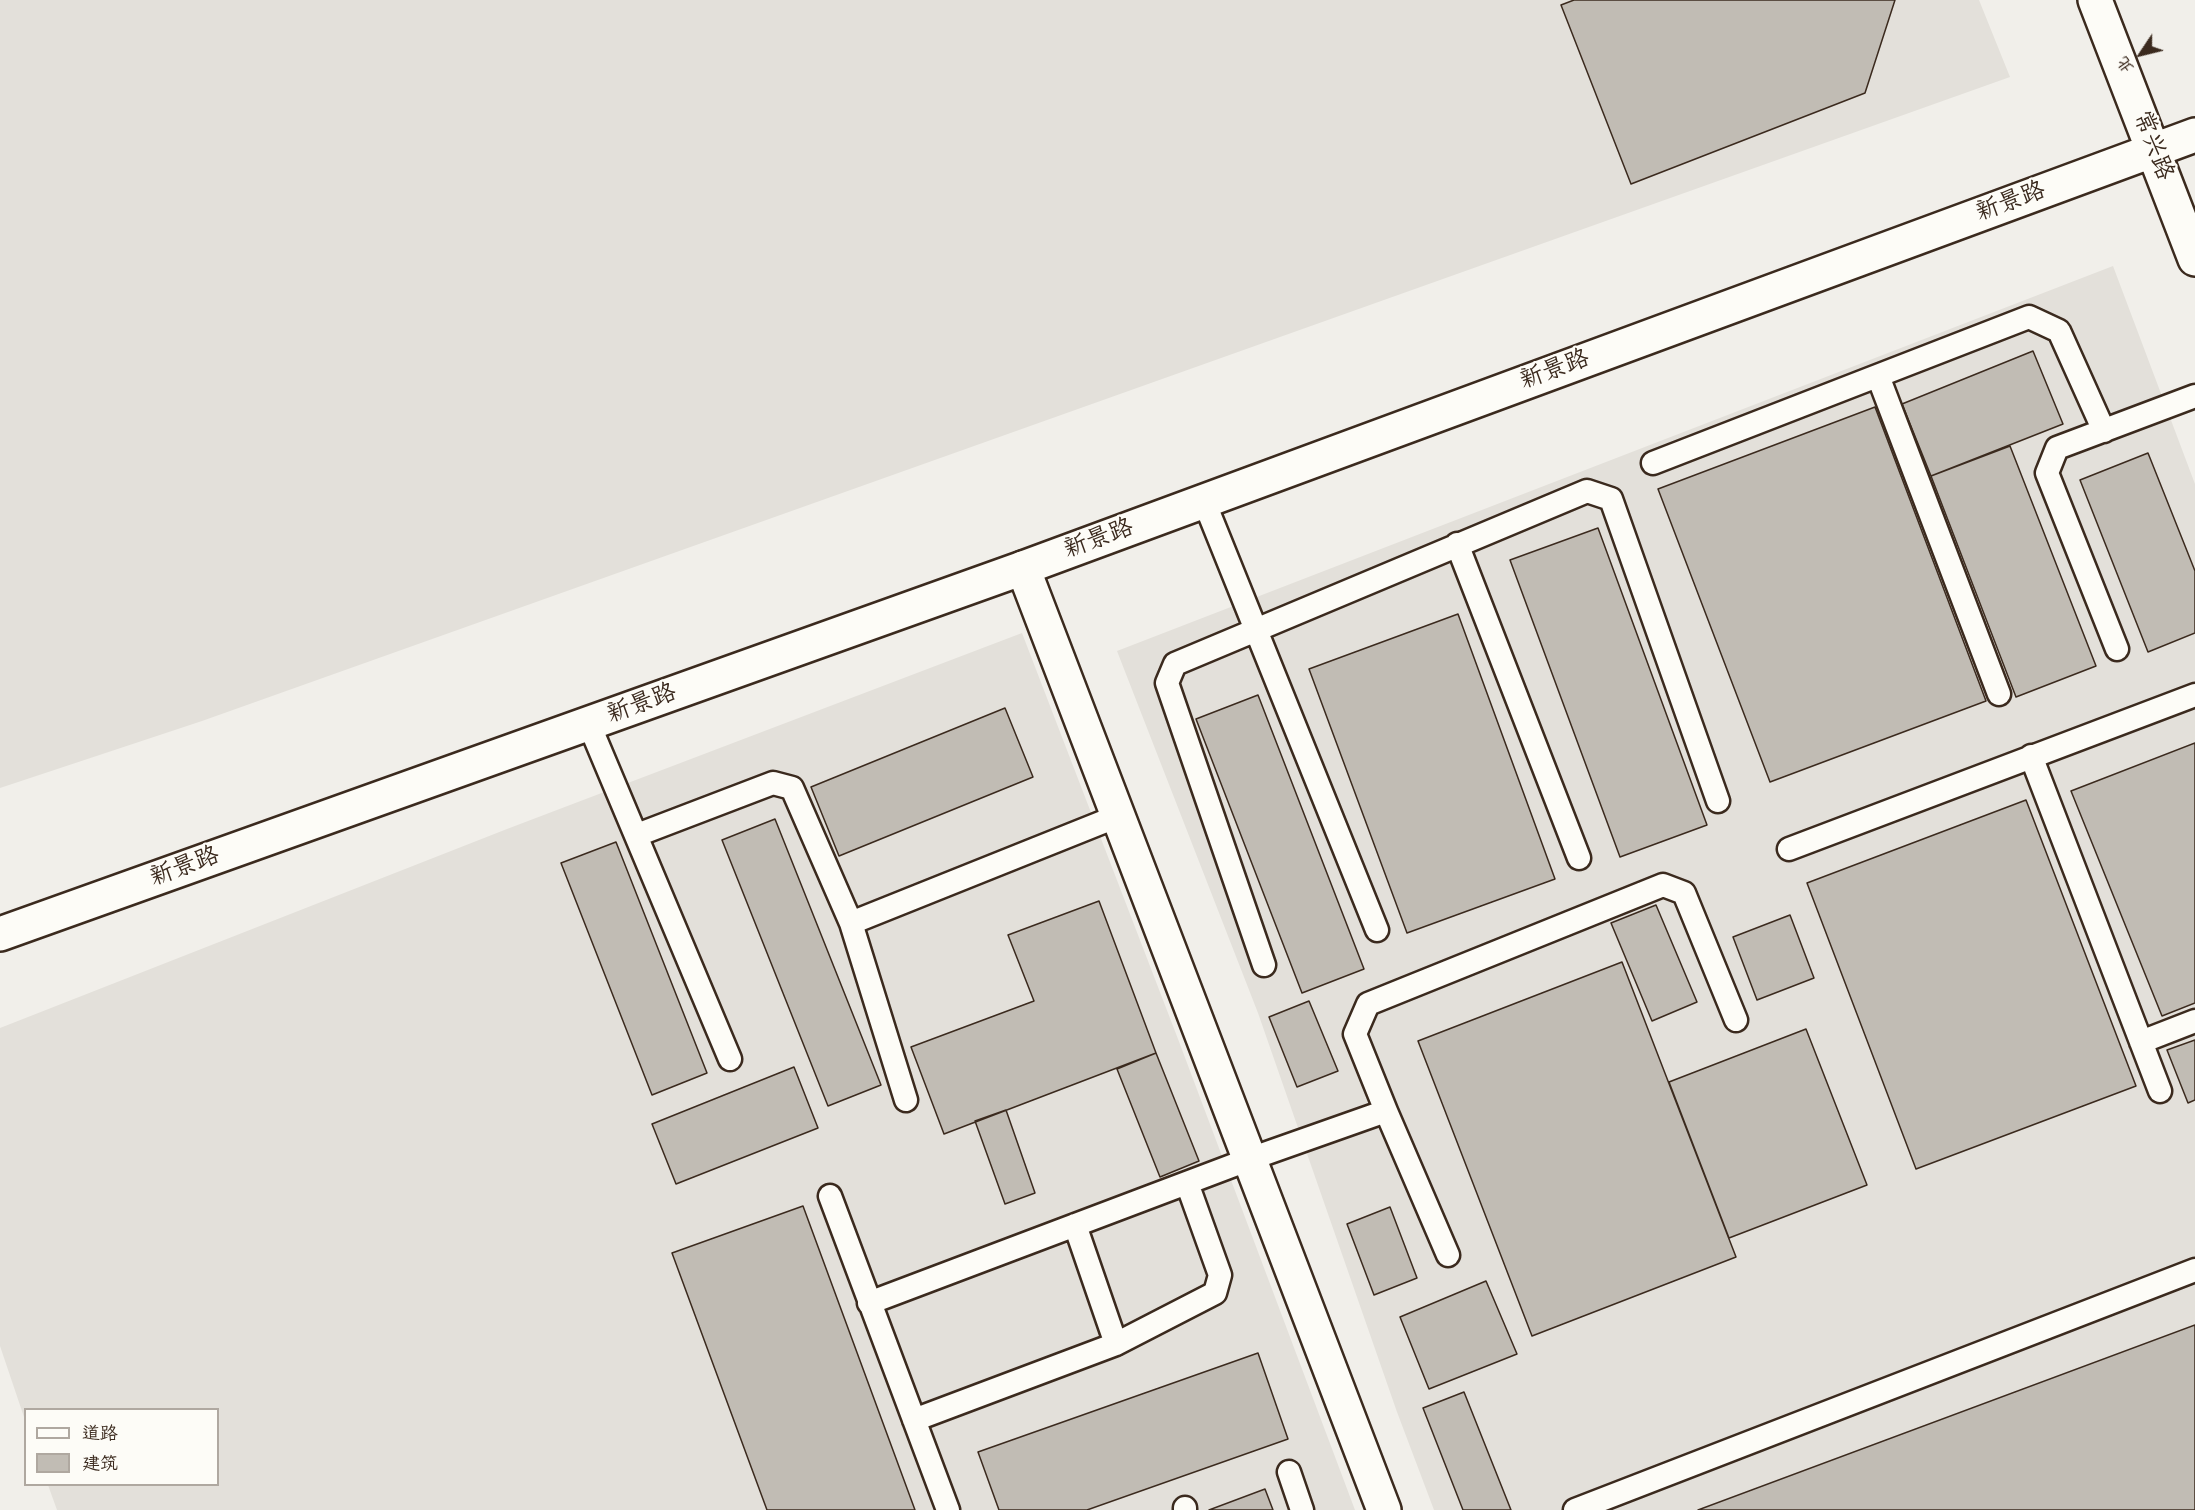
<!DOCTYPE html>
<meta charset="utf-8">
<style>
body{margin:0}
#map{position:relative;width:2195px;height:1510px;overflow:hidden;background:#f1efea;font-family:Mynerve,"LXGW WenKai TC",sans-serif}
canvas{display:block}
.legend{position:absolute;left:24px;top:1408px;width:195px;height:78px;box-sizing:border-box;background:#fdfcf7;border:2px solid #afa8a0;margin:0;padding:8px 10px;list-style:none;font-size:18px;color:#3b2a1e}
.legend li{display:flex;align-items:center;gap:12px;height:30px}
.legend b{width:30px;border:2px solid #afa8a0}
.north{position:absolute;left:2111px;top:24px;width:60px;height:60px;-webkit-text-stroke:4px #fdfcf7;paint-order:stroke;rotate:235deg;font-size:16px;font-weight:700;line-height:24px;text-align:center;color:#3b2a1e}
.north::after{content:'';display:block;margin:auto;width:21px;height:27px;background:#3b2a1e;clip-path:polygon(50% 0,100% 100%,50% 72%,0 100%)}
</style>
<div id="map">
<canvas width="2195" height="1510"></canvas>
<ul class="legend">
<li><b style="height:8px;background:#fdfcf7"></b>道路</li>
<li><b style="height:16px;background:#c1bcb4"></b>建筑</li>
</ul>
<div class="north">北</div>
</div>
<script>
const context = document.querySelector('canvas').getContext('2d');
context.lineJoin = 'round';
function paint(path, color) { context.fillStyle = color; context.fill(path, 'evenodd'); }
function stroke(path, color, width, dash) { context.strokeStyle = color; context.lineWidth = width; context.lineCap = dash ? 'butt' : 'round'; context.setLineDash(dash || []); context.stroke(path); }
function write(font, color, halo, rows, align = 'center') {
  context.font = font + ' Mynerve,"LXGW WenKai TC",sans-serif'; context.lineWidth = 4.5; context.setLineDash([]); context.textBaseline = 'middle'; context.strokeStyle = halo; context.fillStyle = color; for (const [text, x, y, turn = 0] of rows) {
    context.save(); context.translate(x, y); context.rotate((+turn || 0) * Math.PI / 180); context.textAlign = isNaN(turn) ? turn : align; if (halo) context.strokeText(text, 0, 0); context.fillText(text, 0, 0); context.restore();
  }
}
paint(new Path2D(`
 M0,0H1979L2010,77L202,721L0,788Z
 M2113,266L2195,484V1510H1434L1397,1412L1258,1013L1117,651Z
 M1022,633L1178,1039L1355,1510H57L48,1485L218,1484V1410H26L25,1420L0,1346V1028L507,829Z`), '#e3e0da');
const building = new Path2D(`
 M1574,0H1895L1865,93L1631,184L1561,5Z
 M2033,351L2063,424L1931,476L1902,404Z
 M1875,407L1986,701L1770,782L1658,489Z
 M2010,446L2096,666L2016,697L1931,476Z
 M2148,453L2195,571V633L2148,652L2080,480Z
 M1598,528L1707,825L1620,857L1510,560Z
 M1458,614L1555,879L1407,933L1309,669Z
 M1258,695L1364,969L1302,993L1196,719Z
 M1005,708L1033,777L839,856L811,787Z
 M2195,743V1003L2162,1016L2071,791Z
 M2026,800L2136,1086L1916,1169L1807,883Z
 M775,819L881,1085L828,1106L722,840Z
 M616,842L707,1073L652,1095L561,863Z
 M1099,901L1156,1053L944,1134L911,1047L1034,1001L1008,935Z
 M1656,905L1697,1002L1652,1021L1611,923Z
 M1790,915L1814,978L1757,1000L1733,937Z
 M1622,962L1736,1257L1532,1336L1418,1041Z
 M1309,1001L1338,1071L1297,1087L1269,1017Z
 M1806,1029L1867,1185L1729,1238L1669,1082Z
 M2195,1040V1100L2188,1103L2167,1050Z
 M1156,1053L1199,1161L1160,1177L1117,1069Z
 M794,1067L818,1128L676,1184L652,1124Z
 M1006,1110L1035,1193L1005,1204L975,1121Z
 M803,1206L915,1510H767L672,1253Z
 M1390,1207L1417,1278L1374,1295L1347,1224Z
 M1486,1281L1517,1354L1429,1389L1400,1317Z
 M2195,1325V1510H1698Z
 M1258,1353L1288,1439L1087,1510H999L978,1452Z
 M1464,1392L1511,1510H1463L1423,1408Z
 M1265,1489L1273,1510H1209Z`);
paint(building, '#c1bcb4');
stroke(building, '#3b2a1e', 1.5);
const service = new Path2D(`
 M1878,376L1999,694
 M1653,463L2029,317L2059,331L2104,431
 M1204,501L1377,930
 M1457,544L1579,858
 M2117,649L2047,473L2057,448L2195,396
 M589,724L730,1059
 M2031,756L2160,1091
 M637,835L773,783L792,788L851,923L906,1100
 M1789,849L2195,695
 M851,923L1118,816
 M1264,965L1167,683L1175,664L1587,491L1611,499L1718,801
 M2141,1042L2195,1021
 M1386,1111L1448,1255
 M830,1196L948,1510
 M1075,1225L1116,1344
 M869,1303L1250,1159L1386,1111L1355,1034L1368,1004L1663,885L1684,893L1736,1020
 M914,1420L1116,1344L1215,1293L1220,1275L1187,1183
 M1289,1472L1302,1510
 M1185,1508V1510
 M1575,1510L2195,1270`);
const minor = new Path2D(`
 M1023,568L1384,1510`);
const tertiary = new Path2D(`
 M2095,0L2195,259
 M0,934L1023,568L2195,135`);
stroke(service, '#3b2a1e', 27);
stroke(minor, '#3b2a1e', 38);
stroke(tertiary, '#3b2a1e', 38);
stroke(service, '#fdfcf7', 22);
stroke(minor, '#fdfcf7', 33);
stroke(tertiary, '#fdfcf7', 33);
write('24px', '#3b2a1e', '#fdfcf7', [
 ["常兴路",2152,146,69],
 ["新景路",2011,203,-20],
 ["新景路",1555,371,-20],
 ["新景路",1099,540,-20],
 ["新景路",642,705,-20],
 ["新景路",185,868,-20]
]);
</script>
